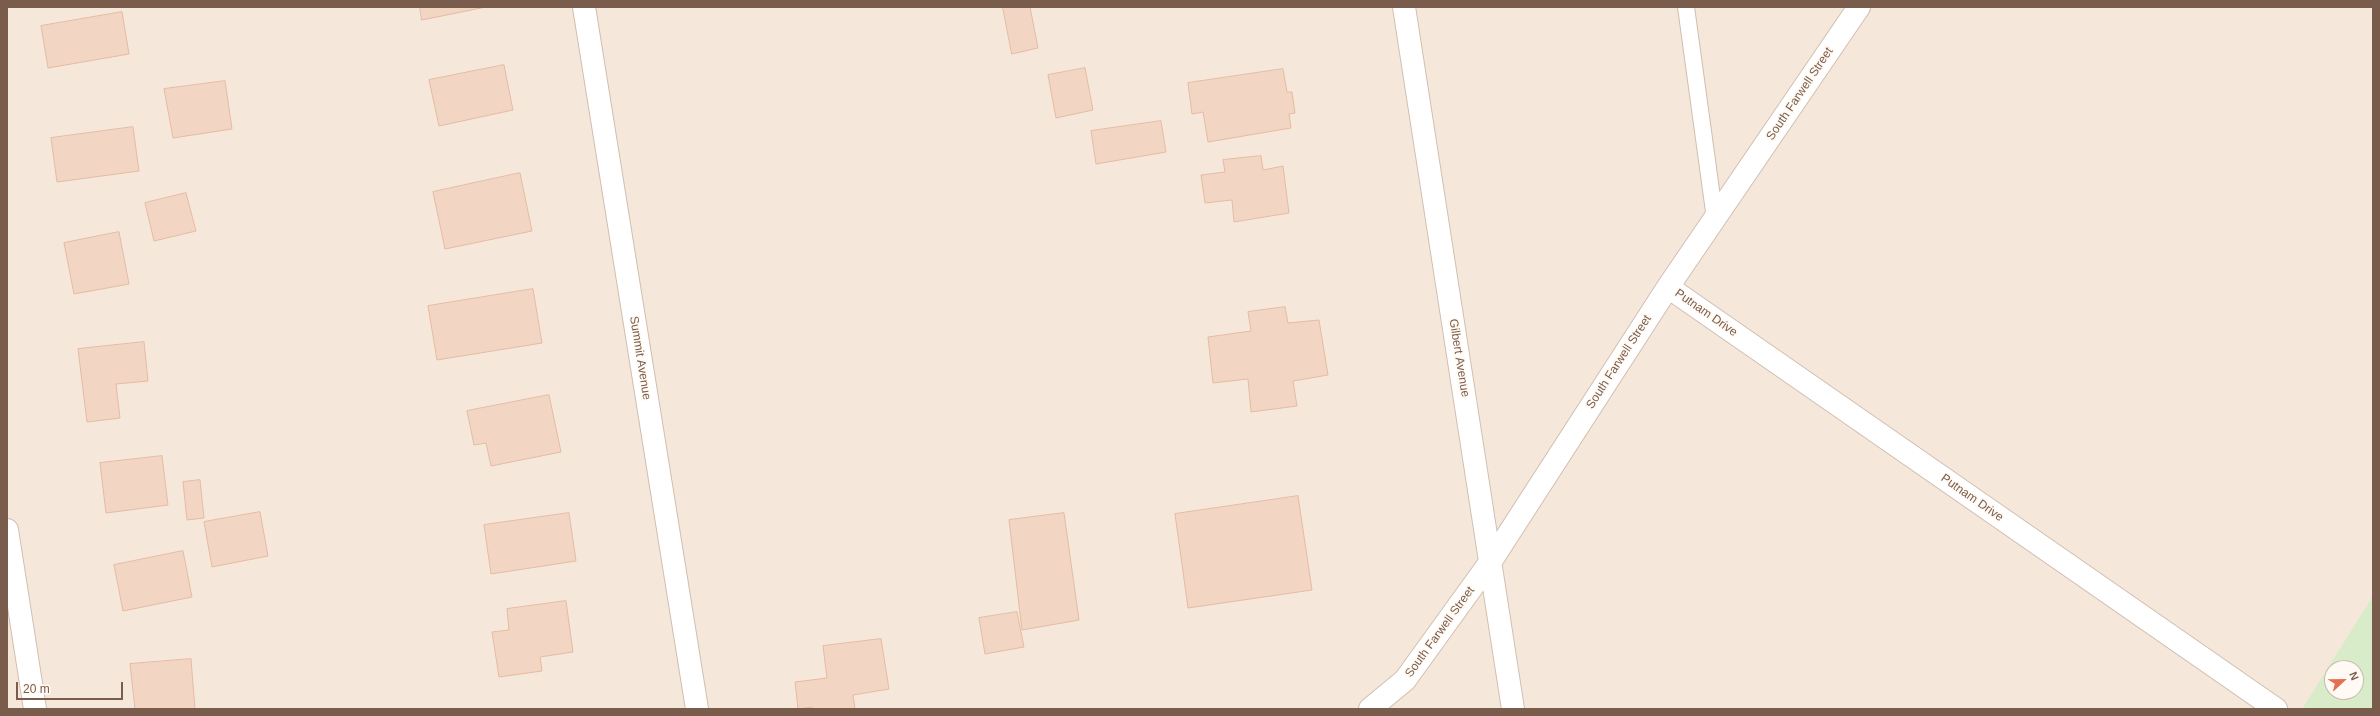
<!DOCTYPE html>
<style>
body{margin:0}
#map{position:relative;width:2380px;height:716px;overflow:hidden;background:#fdf6ec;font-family:Arial,sans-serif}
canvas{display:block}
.frame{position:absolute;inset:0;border:8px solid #7a5c4d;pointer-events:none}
.north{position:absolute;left:2324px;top:660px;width:40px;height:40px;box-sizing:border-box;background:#fffaf3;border:1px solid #cabbb1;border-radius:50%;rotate:68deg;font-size:11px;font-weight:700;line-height:16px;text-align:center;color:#7a5c4d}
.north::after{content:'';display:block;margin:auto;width:14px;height:18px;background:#e76f51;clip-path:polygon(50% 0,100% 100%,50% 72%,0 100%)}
.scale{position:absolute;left:16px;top:682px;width:107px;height:18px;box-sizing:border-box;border:2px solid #7a5c4d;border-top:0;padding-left:5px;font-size:12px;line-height:14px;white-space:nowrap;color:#7a5c4d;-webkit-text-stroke:3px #fffaf3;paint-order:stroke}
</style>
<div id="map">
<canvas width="2380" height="716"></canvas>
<div class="frame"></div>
<div class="north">N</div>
<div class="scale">20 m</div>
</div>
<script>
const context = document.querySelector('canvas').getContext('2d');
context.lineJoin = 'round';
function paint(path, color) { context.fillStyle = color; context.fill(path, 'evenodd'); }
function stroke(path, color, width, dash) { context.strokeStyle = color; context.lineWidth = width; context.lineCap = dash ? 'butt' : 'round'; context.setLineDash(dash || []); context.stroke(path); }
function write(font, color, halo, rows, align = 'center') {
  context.font = font + ' Arial,sans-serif'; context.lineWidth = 3.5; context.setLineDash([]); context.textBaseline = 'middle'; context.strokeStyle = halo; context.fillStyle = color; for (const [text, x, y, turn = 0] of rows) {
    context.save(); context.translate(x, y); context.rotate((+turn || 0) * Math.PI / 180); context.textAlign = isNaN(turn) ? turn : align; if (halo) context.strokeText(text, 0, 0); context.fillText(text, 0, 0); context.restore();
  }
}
paint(new Path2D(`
 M7,7H2373V709H7ZM2332,668H2356V692H2332Z`), '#f5e8da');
paint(new Path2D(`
 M2373,596V709H2302ZM2332,668H2356V692H2332Z`), '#d8ecc9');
const building = new Path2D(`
 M420,7H486L422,20Z
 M1003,7H1030L1038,48L1012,54Z
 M122,12L129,54L48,68L41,26Z
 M504,65L513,110L439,126L429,80Z
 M1085,68L1093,110L1056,118L1048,75Z
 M1283,69L1287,92H1292L1295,113L1289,114L1291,128L1208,142L1203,112L1192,114L1188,83Z
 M225,81L232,129L173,138L164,89Z
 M1161,121L1166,152L1096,164L1091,131Z
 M133,127L139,171L57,182L51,138Z
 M1261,156L1263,170L1283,166L1289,213L1234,222L1232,200L1205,203L1201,175L1225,172L1223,160Z
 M520,173L532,231L445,249L433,192Z
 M186,193L196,231L154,241L145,203Z
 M119,232L129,284L74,294L64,243Z
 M533,289L542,343L437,360L428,306Z
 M1285,307L1288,323L1319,320L1328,375L1293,381L1297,406L1251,412L1248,379L1213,383L1208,337L1251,331L1248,312Z
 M144,342L148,381L116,384L120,418L87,422L78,349Z
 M549,395L561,452L491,466L486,443L474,445L467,411Z
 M162,456L168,505L106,513L100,463Z
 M200,480L204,518L187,520L183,482Z
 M1298,496L1312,590L1188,608L1175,514Z
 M260,512L268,556L212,567L204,522Z
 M569,513L576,561L491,574L484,525Z
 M1064,513L1079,620L1022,630L1009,520Z
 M183,551L192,597L123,611L114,565Z
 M566,601L573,652L540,657L542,671L499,677L492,632L509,630L507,609Z
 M1017,612L1024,647L985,654L979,618Z
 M881,639L889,689L853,695L855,709H813L812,707L798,709L795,682L827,678L823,646Z
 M191,659L195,709H135L130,664Z`);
paint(building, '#f3d5c3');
stroke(building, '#e6bba3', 1);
const service = new Path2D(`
 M1686,7L1715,219`);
const minor = new Path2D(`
 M584,7L697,709
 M1404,7L1513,709
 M1668,287L2276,709
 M7,530L35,709
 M1370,709L1405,680L1491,561L1668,287L1859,7`);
stroke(service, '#d1beb0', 18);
stroke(minor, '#d1beb0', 24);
stroke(service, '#fff', 16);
stroke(minor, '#fff', 22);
write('12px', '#7a5c4d', '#fffaf3', [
 ["South Farwell Street",1800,94,-56],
 ["Putnam Drive",1706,313,35],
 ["Summit Avenue",640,358,81],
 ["Gilbert Avenue",1459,358,81],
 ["South Farwell Street",1619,362,-57],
 ["Putnam Drive",1972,498,35],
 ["South Farwell Street",1440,632,-54]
]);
</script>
